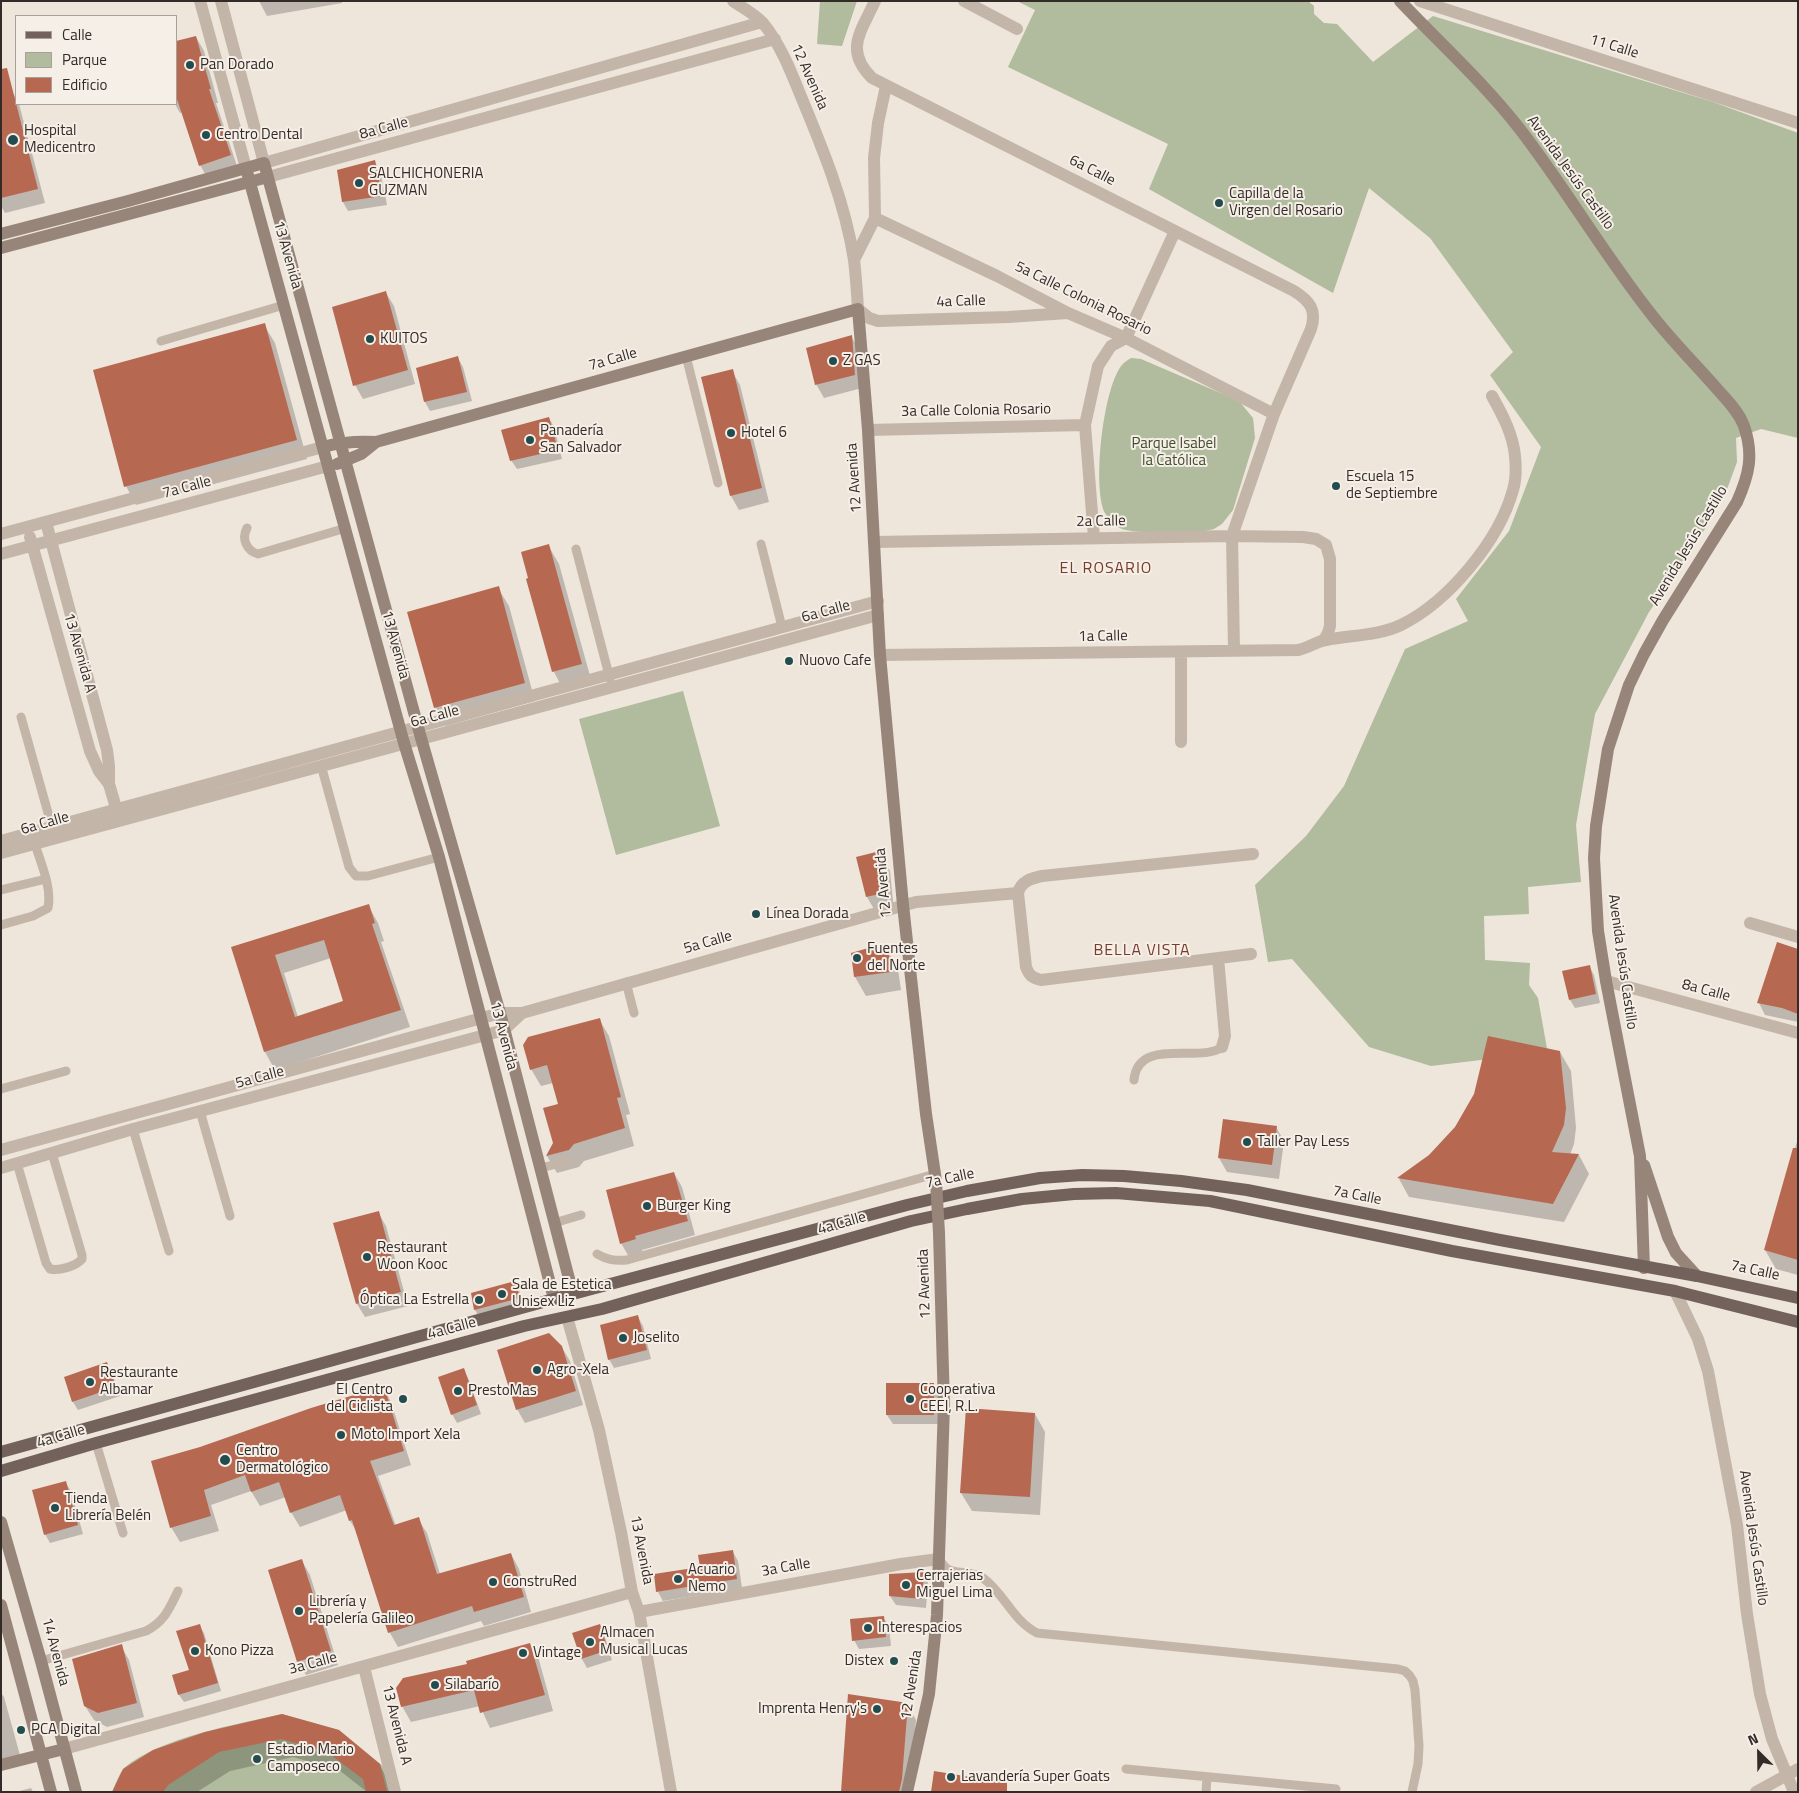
<!DOCTYPE html>
<meta charset="utf-8">
<style>
body{margin:0}
#map{position:relative;width:1799px;height:1793px;overflow:hidden;background:#eee5db;font-family:"Titillium Web",sans-serif}
canvas{display:block}
.frame{position:absolute;inset:0;border:2px solid #322b28;pointer-events:none}
.legend{position:absolute;left:15px;top:15px;width:162px;height:90px;box-sizing:border-box;background:#f6efe7;border:1px solid #a8a19b;margin:0;padding:6px 9px;list-style:none;font-size:15px;color:#322b28}
.legend li{display:flex;align-items:center;gap:10px;height:25px}
.legend b{width:25px;border:1px solid #a8a19b}
.north{position:absolute;left:1734px;top:1728px;width:50px;height:50px;-webkit-text-stroke:4px #f6efe7;paint-order:stroke;rotate:337deg;font-size:14px;font-weight:700;line-height:20px;text-align:center;color:#322b28}
.north::after{content:'';display:block;margin:auto;width:18px;height:22px;background:#322b28;clip-path:polygon(50% 0,100% 100%,50% 72%,0 100%)}
</style>
<div id="map">
<canvas width="1799" height="1793"></canvas>
<div class="frame"></div>
<ul class="legend">
<li><b style="height:6px;background:#72625b"></b>Calle</li>
<li><b style="height:14px;background:#b1bb9d"></b>Parque</li>
<li><b style="height:14px;background:#b66851"></b>Edificio</li>
</ul>
<div class="north">N</div>
</div>
<script>
const context = document.querySelector('canvas').getContext('2d');
context.lineJoin = 'round';
function paint(path, color) { context.fillStyle = color; context.fill(path, 'evenodd'); }
function stroke(path, color, width, dash) { context.strokeStyle = color; context.lineWidth = width; context.lineCap = dash ? 'butt' : 'round'; context.setLineDash(dash || []); context.stroke(path); }
function write(font, color, halo, rows, align = 'center') {
  context.font = font + ' "Titillium Web",sans-serif'; context.lineWidth = 4; context.setLineDash([]); context.textBaseline = 'middle'; context.strokeStyle = halo; context.fillStyle = color; for (const [text, x, y, turn = 0] of rows) {
    context.save(); context.translate(x, y); context.rotate((+turn || 0) * Math.PI / 180); context.textAlign = isNaN(turn) ? turn : align; if (halo) context.strokeText(text, 0, 0); context.fillText(text, 0, 0); context.restore();
  }
}
paint(new Path2D(`
 M820,1H857L842,46L817,44Z
 M1017,1H1308L1314,6V14L1324,23L1337,24L1373,62L1433,16L1713,102L1798,133V438L1761,429L1736,438L1737,462L1726,492L1707,526L1649,612L1595,714L1576,825L1581,882L1528,887L1529,914L1484,916L1485,960L1530,963L1529,985L1538,998L1549,1060L1514,1056L1431,1066L1369,1047L1292,959L1268,962L1255,885L1306,836L1344,786L1405,649L1468,621L1456,599L1509,531L1541,447L1490,375L1513,352L1430,238L1369,188L1333,293L1149,189L1168,144L1008,67L1035,10Z
 M1131,358L1141,359L1239,401L1253,418L1255,438L1233,510L1222,524L1214,529L1205,531C1187,531 1132,536 1118,527C1113,524 1108,519 1105,513C1092,488 1103,387 1122,365C1124,362 1128,360 1131,358Z
 M683,691L720,826L616,855L579,719Z
 M282,1714L339,1730L384,1767L390,1792H112C115,1785 119,1774 124,1768C159,1738 237,1724 282,1714Z`), '#b1bb9d');
paint(new Path2D(`
 M259,1H342V3L267,16Z
 M196,37L204,51L218,103H216L238,169L208,179L200,165L183,112L180,113L175,104H176V42Z
 M11,90L16,98V104H19L45,203L5,213L1,206V92Z
 M375,162L380,171L387,205L348,211L343,202L338,171Z
 M386,293L394,306L415,384L363,399L355,385Z
 M264,325L275,343L307,459L136,505L126,486Z
 M851,336L859,350L862,388L824,398L816,384Z
 M458,358L463,367L472,401L430,411L425,402L417,369Z
 M732,371L740,385L769,502L739,510L731,496L702,378Z
 M549,418L554,427L562,459L517,469L511,460Z
 M548,545L559,564L592,683L564,691L554,672L528,579Z
 M498,588L509,606L535,701L446,726L435,708Z
 M879,853L890,871L894,911L878,916L867,897L857,858Z
 M368,905L378,923L384,941L381,942L410,1027L275,1070L265,1052L232,948ZM331,958L344,1002L298,1017L284,973Z
 M887,950L898,969L901,990L866,996L855,977L852,954Z
 M1798,950V1022L1765,1015L1759,1003Z
 M1589,966L1594,975L1600,1003L1575,1008L1570,1000Z
 M599,1019L609,1036L630,1114L626,1115L634,1146L584,1161L579,1167L557,1173L547,1156L554,1143L559,1105L553,1083L541,1086L531,1069Z
 M1560,1052L1571,1071L1576,1128L1574,1144L1570,1155H1579L1589,1174L1564,1222L1409,1197L1399,1179L1430,1156Z
 M1224,1120L1276,1127L1284,1141L1279,1179L1227,1172L1219,1158Z
 M1798,1138V1275L1776,1269L1765,1250Z
 M674,1173L682,1187L695,1235L642,1250L643,1253L629,1257L621,1243Z
 M378,1212L386,1226L408,1306L365,1317L357,1304Z
 M515,1283L519,1290L523,1305L479,1317L475,1310L472,1294Z
 M638,1317L643,1326L651,1359L614,1368L609,1359Z
 M561,1346L570,1361L583,1405L525,1423L517,1409Z
 M107,1364L112,1373L120,1396L78,1410L73,1402Z
 M463,1369L468,1378L481,1414L457,1423L452,1414Z
 M933,1384L938,1393V1424H893L887,1415Z
 M383,1387L391,1402L411,1465L378,1476L396,1526L418,1519L427,1533L440,1574L511,1554L519,1569L531,1612L484,1626L481,1621L398,1647L390,1633L359,1535L350,1521L347,1510L300,1527L291,1512L286,1497L260,1506L251,1491L211,1505L219,1531L180,1542L171,1527L201,1448Z
 M1035,1414L1045,1432L1040,1515L972,1511L961,1493Z
 M65,1482L71,1491L83,1534L50,1543L45,1534Z
 M733,1552L738,1561L742,1588L663,1601L658,1592Z
 M302,1561L310,1575L338,1665L306,1675L298,1661Z
 M923,1573L928,1582L926,1608L896,1605L890,1596Z
 M883,1617L889,1626L891,1646L859,1649L854,1640Z
 M199,1625L204,1633L221,1691L184,1702L179,1695L190,1671Z
 M599,1625L604,1634L612,1660L587,1668L582,1659L574,1634Z
 M530,1644L539,1660L553,1711L490,1728L480,1706L411,1722L402,1706L468,1665Z
 M121,1646L129,1660L144,1717L107,1727L94,1720L85,1706Z
 M1,1693L4,1697L21,1759L1,1765Z
 M907,1704L916,1720L910,1792H842Z
 M282,1715L379,1764L390,1784L392,1792H367L339,1770L293,1757L230,1771L197,1792H113Z
 M31,1788L33,1792H16Z`), '#0003');
paint(new Path2D(`
 M196,36L211,89H209L231,155L199,166L176,96V41Z
 M7,68L38,189L1,198V69Z
 M375,160L382,196L342,202L337,170Z
 M386,291L408,370L353,386L332,307Z
 M265,323L297,440L124,487L93,370Z
 M852,335L855,375L815,385L806,348Z
 M458,356L467,392L424,402L416,368Z
 M733,369L762,488L730,496L701,377Z
 M549,417L558,450L510,461L501,430Z
 M549,544L582,664L552,672L526,579L528,578L521,552Z
 M499,586L525,683L434,708L407,612Z
 M880,851L884,893L866,897L856,857Z
 M369,904L375,923L372,924L401,1010L264,1052L231,947ZM324,940L343,1001L295,1017L275,955Z
 M1777,942L1798,949V1014L1782,1008L1757,1003Z
 M879,945L888,949L891,972L854,977L851,953Z
 M1590,965L1596,994L1569,1000L1562,971Z
 M600,1018L621,1097L617,1098L625,1128L574,1144L569,1150L546,1156L553,1143L543,1108L558,1104L547,1065L530,1070L523,1045L528,1037Z
 M1488,1036L1560,1051L1566,1108L1564,1125L1552,1152L1579,1154L1553,1204L1397,1178L1429,1155L1455,1127L1474,1094Z
 M1223,1119L1277,1126L1272,1165L1218,1158Z
 M1793,1148H1798V1260L1764,1250Z
 M674,1172L688,1221L635,1236L636,1239L620,1244L606,1190Z
 M379,1211L401,1292L356,1304L333,1223Z
 M515,1281L520,1298L474,1310L471,1293Z
 M638,1315L647,1350L608,1360L600,1325Z
 M549,1333L562,1346L576,1391L516,1410L497,1350Z
 M107,1362L116,1387L72,1402L64,1377Z
 M464,1368L477,1405L451,1415L438,1377Z
 M886,1383H934V1415H886Z
 M384,1386L404,1451L370,1461L394,1525L419,1517L437,1574L511,1553L524,1597L474,1612L472,1606L388,1633L352,1520L349,1521L340,1495L290,1513L279,1482L251,1492L245,1475L204,1490L211,1516L170,1528L151,1461L200,1447L311,1408Z
 M966,1408L1035,1413L1030,1497L960,1493Z
 M66,1481L78,1525L44,1535L32,1490Z
 M733,1550L737,1579L656,1592L654,1574L700,1567L698,1555Z
 M302,1559L331,1651L297,1662L268,1570Z
 M924,1572L922,1599L889,1596V1574Z
 M884,1616L886,1637L852,1641L850,1619Z
 M200,1624L218,1683L178,1695L172,1675L189,1670L176,1631Z
 M600,1624L608,1650L581,1659L572,1633Z
 M530,1643L545,1695L480,1713L474,1690L401,1707L396,1688L403,1678L467,1664L466,1661Z
 M122,1644L137,1703L98,1713L84,1706L72,1659Z
 M848,1694L908,1703L902,1779L899,1792H841Z
 M282,1714L339,1730L380,1764L387,1792H366L363,1779L327,1752L281,1739L219,1752L168,1785L163,1792H112L123,1769L153,1750L205,1732Z
 M934,1771L1007,1783V1792H931Z`), '#b66851');
stroke(new Path2D(`
 M161,341L284,305
 M686,356L718,483
 M247,528C241,539 247,551 258,554L346,528
 M761,544L782,627
 M576,549L610,679
 M21,717L52,827
 M321,765L349,867L356,876H368L439,857
 M1,890L46,879
 M1,925L33,916L48,908C52,887 41,864 35,844
 M626,982L634,1013
 M1134,1080C1138,1036 1200,1064 1222,1047
 M1,1089L66,1071
 M200,1111L230,1216
 M133,1129L169,1251
 M17,1163L46,1263L50,1269C60,1271 76,1266 82,1259V1255L52,1153
 M541,1168L568,1161
 M554,1223L581,1215
 M597,1254C607,1260 615,1261 627,1260L935,1174
 M96,1443L123,1533
 M939,1559C941,1562 944,1566 946,1568C955,1575 971,1570 983,1578C1004,1593 1013,1621 1037,1633L1398,1669L1405,1671L1410,1676L1413,1681L1415,1690L1419,1746L1418,1764L1412,1792
 M41,1661L146,1631C165,1621 169,1609 178,1591
 M1126,1769L1336,1789
 M1206,1792L1207,1777`), '#c4b5a9', 9);
stroke(new Path2D(`
 M200,1L246,168
 M221,1L264,163L762,22
 M733,1C743,8 755,14 763,23C780,44 790,69 800,94C822,147 845,202 854,260C856,276 857,293 858,309L869,318L878,321L1008,317L1068,313
 M875,1C861,32 844,50 872,78L1294,291C1310,301 1317,310 1311,329L1274,414L1232,536L1234,650
 M964,1L1017,29
 M1420,1L1798,123
 M268,177L775,39
 M875,218L997,276L1068,313L1126,338L1274,414
 M854,260L875,218L874,158L878,123L886,86
 M868,430L1085,425
 M46,522L107,750L109,766V784L119,818
 M1,534L323,447
 M30,537L90,751L99,771L109,784
 M1094,538L1085,425L1098,366L1111,346L1126,338L1175,231
 M875,542L1232,536L1303,537L1316,539L1326,545L1330,559V626L1328,633L1324,640
 M1,554L328,466
 M1181,652V742
 M880,655L1298,650C1309,648 1317,641 1326,640C1351,635 1378,636 1401,625C1448,602 1499,541 1513,490C1516,480 1516,466 1515,456C1513,434 1502,414 1492,396
 M1,841L878,601
 M1,853L878,615
 M1018,893L1026,967C1029,975 1032,978 1041,980L1251,954
 M1750,923L1798,937
 M1218,958L1225,1036L1222,1047
 M1606,981L1798,1033
 M1,1150L500,1013H522L916,902L1018,893C1021,881 1032,878 1042,876L1253,854
 M1,1168L133,1129L504,1030L522,1013
 M1675,1291L1698,1339L1708,1371L1737,1525L1747,1614L1760,1694L1772,1739L1794,1792
 M567,1317L599,1430L621,1532L632,1592L639,1612L671,1792
 M639,1612L901,1564L939,1559
 M364,1667L395,1792
 M64,1749L632,1592
 M1756,1792L1798,1769`), '#c4b5a9', 12);
stroke(new Path2D(`
 M1400,1C1440,43 1484,83 1519,128C1567,190 1606,258 1655,319C1675,344 1697,366 1718,390C1727,400 1739,412 1744,426C1754,455 1749,475 1737,502L1663,620L1644,654L1629,685L1608,749L1596,826L1594,858L1598,931L1606,981L1640,1156L1644,1268
 M246,168L404,743L439,857L554,1299
 M1,234L128,201L264,163L421,738L500,1013L573,1294
 M1,248L268,177
 M323,447C341,442 357,441 376,442L858,309L868,430L880,655L903,905L926,1114L936,1181
 M337,464L361,454L376,442
 M1644,1165L1668,1237L1676,1253L1697,1276
 M1,1522L41,1661L76,1792
 M1,1605L51,1792
 M1,1765L64,1749
 M907,1792L929,1694L937,1615L944,1405L939,1233`), '#97857a', 12);
stroke(new Path2D(`
 M1,1452L554,1299L907,1205L967,1191L1040,1178L1082,1175L1124,1176L1181,1181L1247,1190L1500,1240L1697,1276L1798,1298
 M1,1471L96,1443L524,1326L602,1309L911,1221L967,1209L1022,1199L1074,1194L1116,1193L1210,1201L1452,1251L1675,1291L1798,1322`), '#72625b', 12);
stroke(new Path2D(`
 M936,1181L939,1233`), '#97857a', 12);
for (const [x, y, r, color] of [
 [190,65,5,"#234c4e"],
 [206,135,5,"#234c4e"],
 [13,140,6,"#234c4e"],
 [359,183,5,"#234c4e"],
 [1219,203,5,"#234c4e"],
 [370,339,5,"#234c4e"],
 [833,361,5,"#234c4e"],
 [731,433,5,"#234c4e"],
 [530,440,5,"#234c4e"],
 [1336,486,5,"#234c4e"],
 [789,661,5,"#234c4e"],
 [756,914,5,"#234c4e"],
 [857,958,5,"#234c4e"],
 [1247,1142,5,"#234c4e"],
 [647,1206,5,"#234c4e"],
 [367,1257,5,"#234c4e"],
 [502,1294,5,"#234c4e"],
 [479,1300,5,"#234c4e"],
 [623,1338,5,"#234c4e"],
 [537,1370,5,"#234c4e"],
 [90,1382,5,"#234c4e"],
 [458,1391,5,"#234c4e"],
 [403,1399,5,"#234c4e"],
 [910,1399,5,"#234c4e"],
 [341,1435,5,"#234c4e"],
 [225,1460,6,"#234c4e"],
 [55,1508,5,"#234c4e"],
 [678,1579,5,"#234c4e"],
 [493,1582,5,"#234c4e"],
 [906,1585,5,"#234c4e"],
 [299,1611,5,"#234c4e"],
 [868,1628,5,"#234c4e"],
 [590,1642,5,"#234c4e"],
 [195,1651,5,"#234c4e"],
 [523,1653,5,"#234c4e"],
 [894,1661,5,"#234c4e"],
 [435,1685,5,"#234c4e"],
 [877,1709,5,"#234c4e"],
 [21,1730,5,"#234c4e"],
 [257,1759,5,"#234c4e"],
 [951,1777,5,"#234c4e"]
]) { const dot = new Path2D(); dot.arc(x, y, r, 0, 2 * Math.PI); context.fillStyle = color; context.fill(dot); stroke(dot, '#f6efe7', 2); }
write('15px', '#322b28', '#f6efe7', [
 ["11 Calle",1614,47,17],
 ["12 Avenida",809,77,66],
 ["8a Calle",384,129,-15],
 ["6a Calle",1092,171,27],
 ["Avenida Jesús Castillo",1570,173,54],
 ["13 Avenida",287,255,74],
 ["5a Calle Colonia Rosario",1083,299,26],
 ["4a Calle",961,302,-2],
 ["7a Calle",613,360,-16],
 ["3a Calle Colonia Rosario",976,411,-1],
 ["12 Avenida",855,478,-94],
 ["7a Calle",187,488,-15],
 ["2a Calle",1101,522,-1],
 ["Avenida Jesús Castillo",1689,546,-59],
 ["6a Calle",826,612,-15],
 ["1a Calle",1103,637,-1],
 ["13 Avenida",395,645,75],
 ["13 Avenida A",79,653,74],
 ["6a Calle",435,717,-15],
 ["6a Calle",45,824,-16],
 ["12 Avenida",884,883,-95],
 ["5a Calle",708,943,-16],
 ["Avenida Jesús Castillo",1622,962,82],
 ["8a Calle",1706,991,15],
 ["13 Avenida",503,1036,75],
 ["5a Calle",260,1078,-15],
 ["7a Calle",950,1179,-12],
 ["7a Calle",1357,1196,11],
 ["4a Calle",842,1224,-16],
 ["7a Calle",1755,1271,12],
 ["12 Avenida",925,1284,-92],
 ["4a Calle",452,1329,-15],
 ["4a Calle",61,1437,-17],
 ["Avenida Jesús Castillo",1753,1538,82],
 ["13 Avenida",641,1550,79],
 ["3a Calle",786,1568,-10],
 ["14 Avenida",55,1652,75],
 ["3a Calle",313,1664,-15],
 ["12 Avenida",912,1685,-81],
 ["13 Avenida A",396,1725,76]
]);
write('15px', '#322b28', '#f6efe7', [
 ["Pan Dorado",200,65],
 ["Hospital",24,131],
 ["Medicentro",24,148],
 ["Centro Dental",216,135],
 ["SALCHICHONERIA",369,174],
 ["GUZMAN",369,191],
 ["Capilla de la",1229,194],
 ["Virgen del Rosario",1229,211],
 ["KUITOS",380,339],
 ["Z GAS",843,361],
 ["Panadería",540,431],
 ["San Salvador",540,448],
 ["Hotel 6",741,433],
 ["Escuela 15",1346,477],
 ["de Septiembre",1346,494],
 ["Nuovo Cafe",799,661],
 ["Línea Dorada",766,914],
 ["Fuentes",867,949],
 ["del Norte",867,966],
 ["Taller Pay Less",1257,1142],
 ["Burger King",657,1206],
 ["Restaurant",377,1248],
 ["Woon Kooc",377,1265],
 ["Sala de Estetica",512,1285],
 ["Unisex Liz",512,1302],
 ["Óptica La Estrella",469,1300,"right"],
 ["Joselito",633,1338],
 ["Agro-Xela",547,1370],
 ["Restaurante",100,1373],
 ["Albamar",100,1390],
 ["El Centro",393,1390,"right"],
 ["del Ciclista",393,1407,"right"],
 ["Cooperativa",920,1390],
 ["CEEI, R.L.",920,1407],
 ["PrestoMas",468,1391],
 ["Moto Import Xela",351,1435],
 ["Centro",236,1451],
 ["Dermatológico",236,1468],
 ["Tienda",65,1499],
 ["Librería Belén",65,1516],
 ["Acuario",688,1570],
 ["Nemo",688,1587],
 ["Cerrajerias",916,1576],
 ["Miguel Lima",916,1593],
 ["ConstruRed",503,1582],
 ["Librería y",309,1602],
 ["Papelería Galileo",309,1619],
 ["Interespacios",878,1628],
 ["Almacen",600,1633],
 ["Musical Lucas",600,1650],
 ["Kono Pizza",205,1651],
 ["Vintage",533,1653],
 ["Distex",884,1661,"right"],
 ["Silabarío",445,1685],
 ["Imprenta Henry's",867,1709,"right"],
 ["PCA Digital",31,1730],
 ["Estadio Mario",267,1750],
 ["Camposeco",267,1767],
 ["Lavandería Super Goats",961,1777]
], 'left');
write('15px', '#424d2f', '#f6efe7', [
 ["Parque Isabel",1174,444],
 ["la Católica",1174,461]
]);
context.letterSpacing = '1px';
write('16px', '#773c2b', '#f6efe7', [
 ["EL ROSARIO",1106,569],
 ["BELLA VISTA",1142,951]
]);
context.letterSpacing = '0px';
</script>
